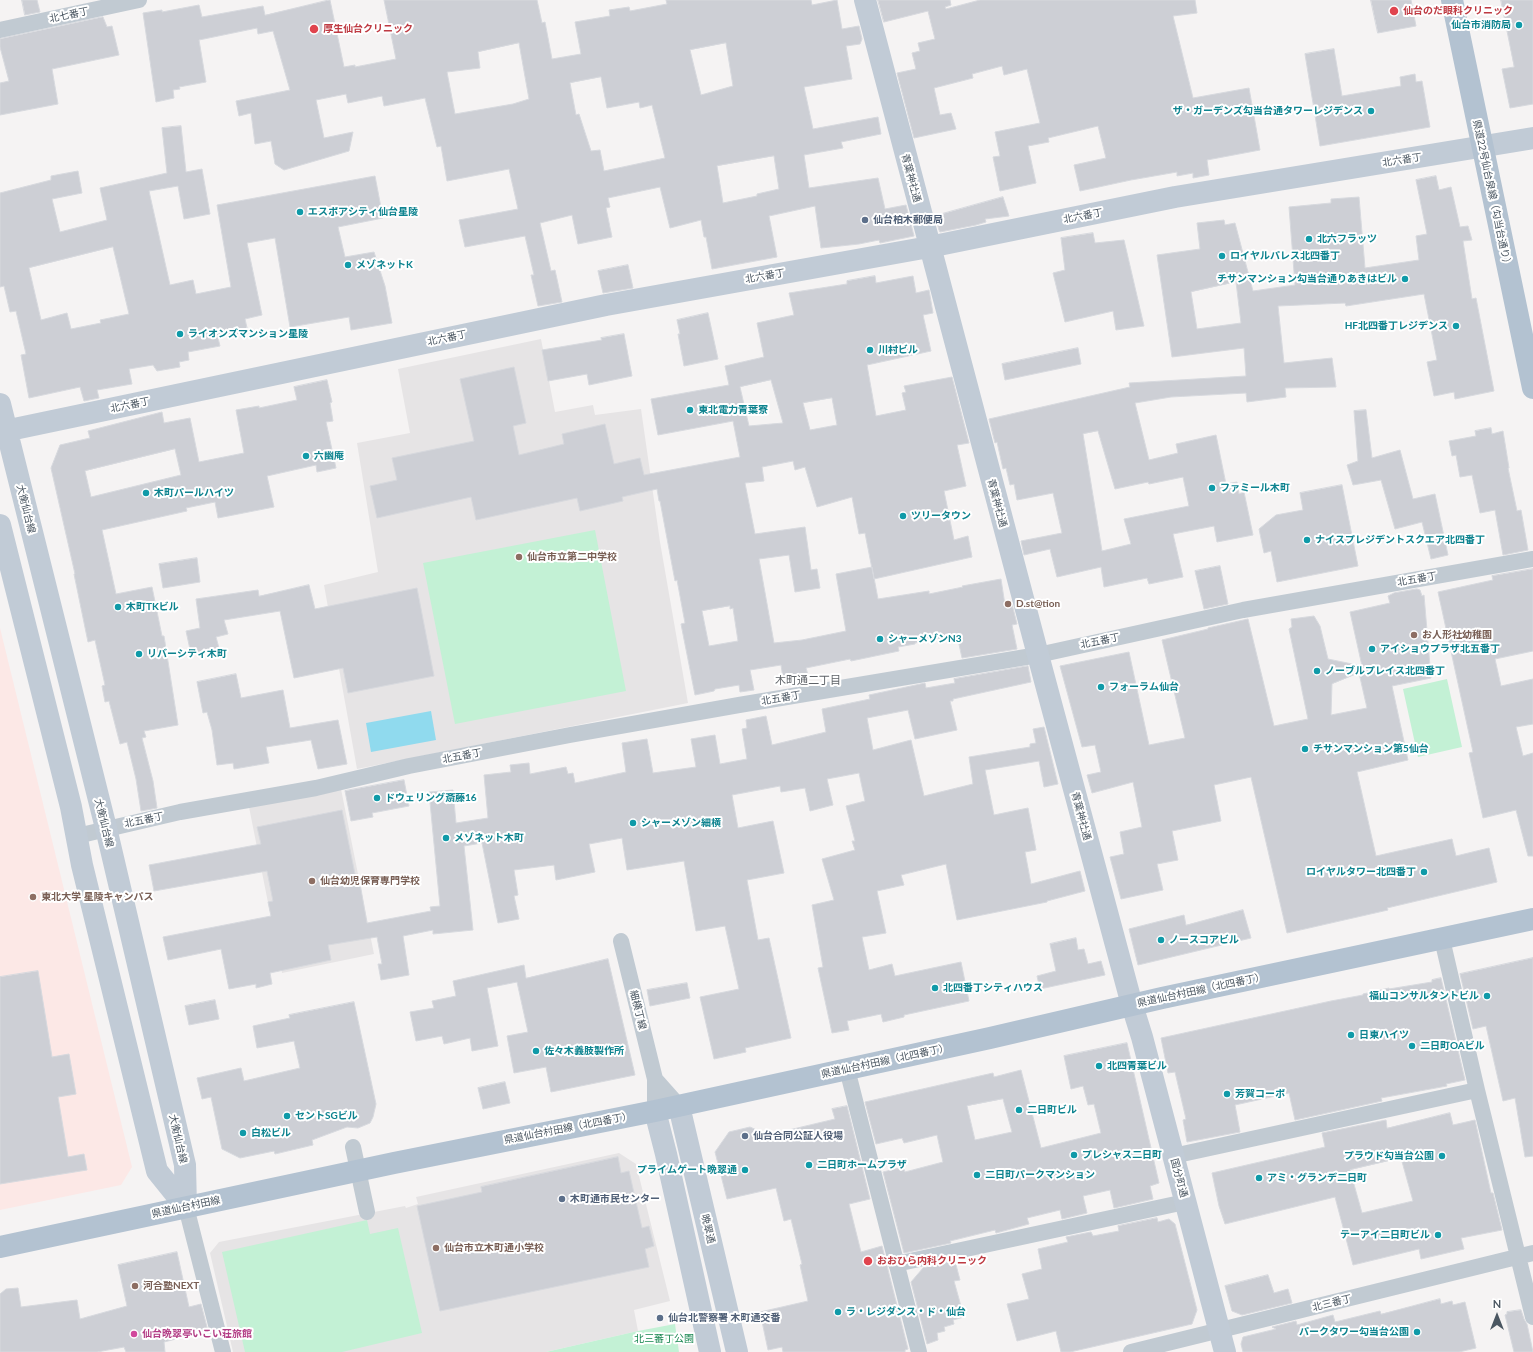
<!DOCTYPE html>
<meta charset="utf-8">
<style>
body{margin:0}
#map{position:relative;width:1533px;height:1352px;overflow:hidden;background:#f5f3f3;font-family:Lato,sans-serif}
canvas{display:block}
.north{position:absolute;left:1477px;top:1296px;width:40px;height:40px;-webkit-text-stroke:3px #fff;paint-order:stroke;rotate:0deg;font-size:11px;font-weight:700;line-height:16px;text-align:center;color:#4a5661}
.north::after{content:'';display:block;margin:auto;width:14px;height:18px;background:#4a5661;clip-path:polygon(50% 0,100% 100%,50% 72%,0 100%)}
</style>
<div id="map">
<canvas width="1533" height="1352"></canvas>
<div class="north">N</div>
</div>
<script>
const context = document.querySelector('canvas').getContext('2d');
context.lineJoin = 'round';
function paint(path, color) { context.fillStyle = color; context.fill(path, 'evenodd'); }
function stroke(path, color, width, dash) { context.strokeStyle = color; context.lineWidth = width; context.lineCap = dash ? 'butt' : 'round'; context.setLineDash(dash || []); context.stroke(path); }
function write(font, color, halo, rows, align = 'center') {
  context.font = font + ' Lato,"Noto Sans JP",sans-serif'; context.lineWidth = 4; context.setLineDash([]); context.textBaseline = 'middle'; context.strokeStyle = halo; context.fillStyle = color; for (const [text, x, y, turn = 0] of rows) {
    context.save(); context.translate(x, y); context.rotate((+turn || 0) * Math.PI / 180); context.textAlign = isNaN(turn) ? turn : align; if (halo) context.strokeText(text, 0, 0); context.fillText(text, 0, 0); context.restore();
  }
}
paint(new Path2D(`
 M541,339L555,412L593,405L595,415L641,409L660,542L688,703L357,769L324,585L378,572L357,443L410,433L398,369Z
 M341,789L374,954L282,973L249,807Z
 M619,1153L636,1164L670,1301L634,1310L638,1331L546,1352H233L210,1253L219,1242L405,1206L406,1208L418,1204L416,1197Z`), '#e6e4e5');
paint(new Path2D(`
 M0,628L132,1167L121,1185L0,1210Z`), '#fce8e6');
paint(new Path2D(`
 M595,530L626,691L455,724L423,563Z
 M1447,679L1462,747L1418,757L1403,689Z
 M367,1220L370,1234L398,1228L422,1333L342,1352H245L222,1252Z
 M675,1324L679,1352H546L638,1331Z`), '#c3f1d5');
paint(new Path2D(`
 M431,711L436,740L371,752L366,723Z`), '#90daee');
const building = new Path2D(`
 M22,0H37L40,12L25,15Z
 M330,0L344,67L355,65V67L396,59L384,0H537L542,23L545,22L552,59L581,54L575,22L610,16L609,10L629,7L630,11L667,4L666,0H811L812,5L837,0L842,29L859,26L862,39L860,44L846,46L852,79L804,87L813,129L878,117L881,134L841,142L843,148L804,155L809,188L878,178L885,209L906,205L914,236L880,243L879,240L859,244L821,248L815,206L769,216L777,257L712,269L706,237H704L701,220L670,228L660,187L608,198L610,207L606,208L612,237L578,244L572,215L540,223L551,271L555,270L562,302L538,306L531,275H534L525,236L465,247L459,220L518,209L509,169L447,181L441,146L437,147L425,98L384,106L382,96L348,103L346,94L316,100L324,138L353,132L349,151L284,170L275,164L271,141L255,144L251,113L239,116L236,101L290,90L273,31L258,34L257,28L199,40L206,82L179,87L180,89L173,90L174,98L156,102L143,13L162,10V12L199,5L202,17L263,6L265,15ZM519,43L529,99L513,104L455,114L447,72L480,68L478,52ZM726,43L733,86L701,95L690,50ZM601,77L607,108L639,102L640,108L652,105L665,158L604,171L600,150L591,151L579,114L576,115L570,83ZM774,156L779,189L757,194V196L723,203L717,166Z
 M878,0H950L951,5L945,7L946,9L980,0H1195L1197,13L1173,16L1193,98L1249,88L1260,150L1207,160L1209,175L1193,178V173L1177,176V172L1131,180L1080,191L1074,165L1106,158L1098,126L1048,138L1049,142L1028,146L1036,183L1000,191L993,157L1000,156L995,132L1040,123L1027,69L1004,75L1002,66L972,74L973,78L934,88L940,115L951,113L956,129L914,138L897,73L916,69L912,53L920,51L918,43L935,39L928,11L884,22Z
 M1371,0H1411L1416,26L1378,33Z
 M1501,0H1533V104L1510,108L1502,69L1514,67Z
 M103,17L107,27L112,26L119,55L52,69L58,104L0,115V83L9,81L0,47V39Z
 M1334,49L1342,96L1401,86L1400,77L1415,74L1416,82L1422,81L1430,127L1320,146L1305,54Z
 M181,126L186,172L202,169L210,214L184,219L178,186L149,191L170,285L193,280L196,294L231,287L217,205L375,176L383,218L338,227L345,257L374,252L385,286L392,323L351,330L349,317L290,327L275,238L247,243L262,315L245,319L248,332L218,338L220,346L188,352L189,360L179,362L180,367L157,371L153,365L129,369L132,384L97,390L99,398L84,401L80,387L29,398L21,355L26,354L16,311L10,312L4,286L0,287V193L51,180V176L78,171L82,193L52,199L60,232L107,220L100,188L167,173L162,128ZM113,247L129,314L100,320L101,323L71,329L67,313L41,320L29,268Z
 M1436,176L1439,190L1451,187L1460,227L1468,226L1472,240L1463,241L1472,299L1476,298L1494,391L1455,399L1454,392L1434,396L1427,362L1437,360L1424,294L1346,306L1345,303L1278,306L1284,363L1332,358L1336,387L1285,388L1286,397L1247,402L1246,393L1171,397L1135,403L1149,460L1178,453L1176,444L1216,435L1226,484L1237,482L1239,494L1244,492L1253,535L1217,542L1214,526L1173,534L1183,577L1149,584L1147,578L1104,587L1101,567L1057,577L1050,549L1024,555L1021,541L1062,533L1053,493L1017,500L1014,484L1010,485L1006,468L1003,469L997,442L995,443L989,419L1130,387L1129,383L1246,376L1244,348L1172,357L1157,255L1200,249L1197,223L1224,220L1225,225L1235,223L1253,291L1295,285L1289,207L1331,203V199L1359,197L1365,268L1419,260L1416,236L1427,234L1416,180ZM1236,282L1241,323L1197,329L1191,292ZM1098,431L1115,489L1148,482L1149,484L1183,477L1189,506L1124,519L1131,544L1102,551L1083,434Z
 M1003,197L1009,216L985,219L986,222L976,225L940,232L939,230L935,216Z
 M1093,233L1095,243L1124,240L1144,326L1116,330L1113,311L1065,322L1053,273L1065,270L1061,238Z
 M628,265L633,288L603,293L598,271Z
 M875,276L876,283L913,276L916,293L929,290L933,313L923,315L931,351L867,365L876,416L906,410L902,393L906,392L904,386L952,377L969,443L957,445L966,486L944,491L954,540L968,536L972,557L874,579L865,533L859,534L852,497L817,507L805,467L795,470L793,461L762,467L764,481L745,483L755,534L805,527L811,570L817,569L820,588L795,592L789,555L759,559L774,643L802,640L846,631L836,574L872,567L878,599L929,591V594L963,587L962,586L1001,579L1005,605L1012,604L1017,624L1012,625L1017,649L962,658L957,635L915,643V644L898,647L899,651L851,661L850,659L806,668L808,675L783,678L781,665L750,670L754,690L740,692L739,685L715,689L714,691L695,695L681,624L685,623L677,580L675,581L660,501H659L657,489L622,497L623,501L580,511L577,498L476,520L471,497L377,518L370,486L397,480L392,458L474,441L460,379L514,367L526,423L513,426L519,455L564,444L562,434L605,424L614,464L640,458L644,475L740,457L733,421L658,435L651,399L729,385L725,366L764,357L757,323L794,315L789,293L847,284V281ZM771,380L783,423L749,426L740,387ZM832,398L837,425L810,430L803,403ZM730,606V609L733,608L738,641L709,646L702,611Z
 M708,313L718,359L684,366L678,334H680L677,320Z
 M624,334L632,376L589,385L587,374L548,381L542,350L602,340L601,338Z
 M1078,348L1081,364L1005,380L1002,364Z
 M327,380L332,402L330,403L333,421L326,422L336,468L317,472L316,465L267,476L274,507L218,518L215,502L186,508L187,511L102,530L116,594L152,587L162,636H164L178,725L144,731L146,737L142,738L153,781L157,808L141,811L136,779L127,742L120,744L109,701L105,702L102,686L105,685L95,640L88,642L74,574H75L51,468L60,445L90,438L88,431L162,412L164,423L190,418L199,462L244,453L236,410L259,406V408L297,400L294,387ZM175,449L181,475L91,497L85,471Z
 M1366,410L1372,458L1400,450L1413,499L1435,494L1448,555L1431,559L1422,522L1395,529L1381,480L1353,485L1347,465L1358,461L1354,411Z
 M1491,428L1492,434L1503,431L1509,468H1508L1517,511L1521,510L1528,550L1503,555L1495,510L1480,513L1472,475L1460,477L1456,455L1452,456L1449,441L1476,436L1475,431Z
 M1342,485L1358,566L1277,582L1271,551L1264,553L1259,529L1276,515L1303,510L1300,493Z
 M197,558L200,582L163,588L159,564Z
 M1220,566L1228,604L1204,609L1195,571Z
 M1533,569V651L1495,659L1501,686L1533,679V724L1516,727L1523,756L1533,753V856H1528L1516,810L1483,818L1469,753L1473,752L1438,592L1493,580L1492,576Z
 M309,585L315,609L417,588L434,676L348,693L343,668L294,678L280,611L224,620L228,634L216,637L219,648L191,654L186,631L200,628L196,599L258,590L259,596Z
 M1417,589L1420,590L1422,596L1424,595L1431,678L1392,686L1408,760L1357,772L1376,856L1452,839L1456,856L1489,848L1497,882L1387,908L1388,910L1287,933L1251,777L1214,785L1221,821L1172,831L1178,860L1157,864L1163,890L1121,899L1110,857L1124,854L1120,832L1142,827L1133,782L1092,793L1087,775L1101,772L1095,745L1082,747L1060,666L1129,652L1149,745L1185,738L1162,640L1208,629V628L1248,619L1274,726L1308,719L1289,629L1292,627L1291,619L1314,616L1320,626L1328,659L1362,666L1350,612L1390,603L1388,596L1394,593ZM1359,673L1367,708L1331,715L1332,684Z
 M1028,666L1031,682L953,699V701H950L957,730L915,739L908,710L867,718L873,750L911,740L924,796L973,784L969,757L1030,747V744L1036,743L1033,729L1044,727L1058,784L1044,787L1039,761L985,770L994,815L1028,808L1036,850L1025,852L1031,884L1080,871L1085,891L1047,901V902L957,920L946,864L901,875L904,885L877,891L886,933L862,937L869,970L892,964L895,976L961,962L969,1001L904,1015V1017L883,1022L881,1014L847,1021L849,1030L832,1033L818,968L823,967L812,905L834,900L822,859L855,850L852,841H855L846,806L865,801L859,773L827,779L833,805L810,811L805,788L781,792L780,786L732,795L738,828L773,821L784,873L747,880L758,940L769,938L791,1038L745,1048L746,1052L714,1059L700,997L739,989L725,926L696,931L684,861L627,870L622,838L589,844L595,872L556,880L554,865L514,870L518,895L514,896L519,919L498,923L482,843L464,846L473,930L433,934V930L403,936L409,975L381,980L378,964H382L377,937L328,945L331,960L270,973L272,984L256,988V984L229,989L221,949L168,960L163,937L271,916L268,902L273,901L267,871L154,891L149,865L261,844L257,827L342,810L356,879L359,878L367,923L431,911L430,907L440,906L429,792L453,790L456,823L488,818L484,775L511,772L510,765L529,763L530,774L566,767L568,774L573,773L575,783L626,772L622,743L647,739L653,773L696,767L691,739L715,735L720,764L747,759L742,729L747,728L746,720L766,716L772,745L826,732L822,709L870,699L869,695L925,683L926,688L955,683L954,679Z
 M236,674L241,698L283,690L290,728L338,720L347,764L318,769L311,740L266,747L269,763L234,769L233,763L217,765L212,730L207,712L203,713L197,682Z
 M404,780L409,806L372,813L373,817L351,821L345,791Z
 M1243,910L1251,938L1138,965L1129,929L1184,915L1186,925Z
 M1076,938L1078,950L1084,949L1088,964L1101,961L1105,975L1040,989L1037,976L1056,971L1050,944Z
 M1533,958V1156L1525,1157L1515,1098L1503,1101L1486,1026L1473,1029L1460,974Z
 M608,959L635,1075L551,1092L546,1067L514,1073L507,1036L528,1032L517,982L487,988L498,1046L472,1051L470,1038L444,1044L442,1036L416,1041L410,1012L434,1008L432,1001L456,996L453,981L524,965L526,978Z
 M38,971L52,1057L69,1054L76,1094L58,1097L68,1157L84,1154L87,1170L0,1184V977Z
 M1441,978L1465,1080L1446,1084L1447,1086L1381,1098L1382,1101L1295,1120L1289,1093L1235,1105L1240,1132L1187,1142L1183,1120L1186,1119L1175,1072L1168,1073L1161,1038L1331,1001L1363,995V994L1389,988V989L1432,982V980Z
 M687,983L690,998L650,1006L647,990Z
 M215,1000L219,1019L189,1025L185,1006Z
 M354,1002L376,1104L373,1117L370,1123L358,1128L347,1127L312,1140L313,1145L275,1154L274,1151L240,1158L222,1149L211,1097L202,1099L197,1078L241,1068L244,1081L300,1068L294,1041L257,1048L253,1026L290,1018L289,1015Z
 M1127,1043L1159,1183L1150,1186L1153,1199L1114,1208L1110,1190L1083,1196L1087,1213L1062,1219L1060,1210L1027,1218L1029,1224L996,1233L995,1230L950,1241L951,1243L904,1253L883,1172L903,1167L905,1172L943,1162L937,1135L904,1143L902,1138L876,1144L865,1102L993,1073L994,1077L1021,1070L1041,1148L1101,1133L1094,1104L1088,1105L1083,1086L1071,1089L1064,1056ZM1003,1099L1012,1132L975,1140L967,1106Z
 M505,1082L510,1103L483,1109L478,1088Z
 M847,1106L870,1199L849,1204L861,1252L882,1246L908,1349L905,1350V1352H783L782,1347L768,1350L760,1312L808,1301L800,1265L802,1264L791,1219L784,1221L776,1188L727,1199L715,1152L729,1132L750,1127L768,1135L835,1119L832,1109Z
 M1450,1113L1453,1125L1475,1120L1491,1193H1493L1502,1230L1461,1238L1464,1249L1421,1259L1419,1249L1353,1265L1335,1197L1225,1224L1219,1206L1212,1173L1325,1147L1322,1133L1386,1120L1387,1128ZM1401,1158L1413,1201L1362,1213L1350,1170Z
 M618,1157L621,1173L629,1171L642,1228L649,1226L654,1246L645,1249L649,1267L440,1311L417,1206L482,1192L481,1187Z
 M1157,1218L1158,1222L1169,1219L1175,1224L1197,1310L1192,1324L1070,1352H1061L1056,1331L1017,1341L1007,1304L1029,1299L1022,1274L1042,1269L1038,1249L1068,1242L1066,1237L1091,1232L1093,1236L1119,1231L1118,1226Z
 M177,1252L189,1307L201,1304L208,1331L164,1342L165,1352H126L124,1347L97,1352H0V1294L6,1289L18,1288L21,1307L77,1300L80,1319L127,1306L118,1265Z
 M955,1261L960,1280L954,1281L964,1317L953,1320L954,1324L944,1327L945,1331L937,1333L938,1340L927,1344L911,1282L923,1268Z
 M1268,1275L1274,1293L1288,1289L1292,1303L1242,1315L1232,1311L1225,1286Z
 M1440,1299L1441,1304L1452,1301L1453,1305L1465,1302L1476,1348L1459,1352H1243L1241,1344L1243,1337L1276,1329L1272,1327L1296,1321L1297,1325L1333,1315L1335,1322L1380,1311L1381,1314Z
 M1521,1310L1524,1319L1527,1324L1533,1352H1514L1505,1315L1507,1314V1312Z`);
paint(building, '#cdcfd5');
stroke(building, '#d7d9de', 1);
stroke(new Path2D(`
 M0,30L139,0
 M77,836L180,812L316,788L409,766L570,735L739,705L1038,655L1243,610L1533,559
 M1442,939L1477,1090L1533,1317
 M621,941L655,1079V1111
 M847,1069L919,1352
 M655,1079L679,1106
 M353,1147L367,1212
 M1173,1156L1477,1090
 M186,1207L223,1352
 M896,1264L1185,1202
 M1131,1352L1533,1253`), '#c1cad2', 16);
stroke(new Path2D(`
 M865,0L1038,655L1132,1005L1142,1037L1225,1352
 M0,404L106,828L185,1165L186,1207
 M0,432L606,305L929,247L1175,197L1533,138
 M0,525L71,807L82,865L157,1171L186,1207
 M679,1106L737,1352
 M655,1111L666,1154L710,1352`), '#c1cbd6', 22);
stroke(new Path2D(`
 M1452,0L1533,388
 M0,1247L394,1163L655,1111L990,1038L1162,998L1533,919`), '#b3c2d1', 22);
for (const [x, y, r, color] of [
 [1394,11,5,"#e0444e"],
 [1519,25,4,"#0f9aa8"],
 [314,29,5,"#e0444e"],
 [1371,111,4,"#0f9aa8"],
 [300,212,4,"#0f9aa8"],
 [865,220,4,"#5c6f8a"],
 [1309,239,4,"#0f9aa8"],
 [1222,256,4,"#0f9aa8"],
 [348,265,4,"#0f9aa8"],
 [1405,279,4,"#0f9aa8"],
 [1456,326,4,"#0f9aa8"],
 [180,334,4,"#0f9aa8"],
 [870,350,4,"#0f9aa8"],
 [690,410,4,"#0f9aa8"],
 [306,456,4,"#0f9aa8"],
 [1212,488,4,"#0f9aa8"],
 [146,493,4,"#0f9aa8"],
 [903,516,4,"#0f9aa8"],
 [1307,540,4,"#0f9aa8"],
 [519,557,4,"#8d6e63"],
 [1008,604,4,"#8d6e63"],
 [118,607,4,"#0f9aa8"],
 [1414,635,4,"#8d6e63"],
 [880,639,4,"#0f9aa8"],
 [1372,649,4,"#0f9aa8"],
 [139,654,4,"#0f9aa8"],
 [1317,671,4,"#0f9aa8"],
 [1101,687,4,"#0f9aa8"],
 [1305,749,4,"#0f9aa8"],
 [377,798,4,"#0f9aa8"],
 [633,823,4,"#0f9aa8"],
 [446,838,4,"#0f9aa8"],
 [1424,872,4,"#0f9aa8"],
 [312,881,4,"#8d6e63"],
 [33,897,4,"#8d6e63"],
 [1161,940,4,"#0f9aa8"],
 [935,988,4,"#0f9aa8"],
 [1487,996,4,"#0f9aa8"],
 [1351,1035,4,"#0f9aa8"],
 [1412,1046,4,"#0f9aa8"],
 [536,1051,4,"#0f9aa8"],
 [1099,1066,4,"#0f9aa8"],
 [1227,1094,4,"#0f9aa8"],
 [1019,1110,4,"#0f9aa8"],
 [287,1116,4,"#0f9aa8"],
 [243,1133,4,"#0f9aa8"],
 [745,1136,4,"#5c6f8a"],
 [1074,1155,4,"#0f9aa8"],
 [1442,1156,4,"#0f9aa8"],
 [809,1165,4,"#0f9aa8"],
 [745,1170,4,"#0f9aa8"],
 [977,1175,4,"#0f9aa8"],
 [1259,1178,4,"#0f9aa8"],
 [562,1199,4,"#5c6f8a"],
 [1438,1235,4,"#0f9aa8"],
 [436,1248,4,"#8d6e63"],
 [868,1261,5,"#e0444e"],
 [135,1286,4,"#8d6e63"],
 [838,1312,4,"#0f9aa8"],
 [660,1318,4,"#5c6f8a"],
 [1417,1332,4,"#0f9aa8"],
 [134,1334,4,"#d1479c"]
]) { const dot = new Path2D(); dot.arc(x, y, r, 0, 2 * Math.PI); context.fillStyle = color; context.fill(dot); stroke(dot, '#fff', 1.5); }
write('bold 10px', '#be3a42', '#fff', [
 ["仙台のだ眼科クリニック",1403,11],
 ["厚生仙台クリニック",323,29],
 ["おおひら内科クリニック",877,1261]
], 'left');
write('10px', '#4a5661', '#fff', [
 ["北七番丁",69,15,-12],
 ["北六番丁",1402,160,-9],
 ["青葉神社通",911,178,75],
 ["県道22号仙台泉線（勾当台通り）",1492,194,78],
 ["北六番丁",1083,216,-11],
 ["北六番丁",765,276,-10],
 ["北六番丁",447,338,-12],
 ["北六番丁",130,405,-12],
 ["青葉神社通",997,503,75],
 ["大衡仙台線",26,509,76],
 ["北五番丁",1417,579,-10],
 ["北五番丁",1100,641,-12],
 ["北五番丁",781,698,-10],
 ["北五番丁",462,756,-11],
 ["青葉神社通",1081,816,75],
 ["北五番丁",144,820,-12],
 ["大衡仙台線",104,823,76],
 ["県道仙台村田線（北四番丁）",1201,990,-12],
 ["細横丁線",638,1010,76],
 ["県道仙台村田線（北四番丁）",885,1061,-12],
 ["県道仙台村田線（北四番丁）",568,1128,-11],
 ["大衡仙台線",178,1139,77],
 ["国分町通",1179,1178,75],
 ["県道仙台村田線",186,1207,-12],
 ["晩翠通",708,1229,77],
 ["北三番丁",1332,1303,-14]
]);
write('bold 10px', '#0d838f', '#fff', [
 ["仙台市消防局",1511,25,"right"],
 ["ザ・ガーデンズ勾当台通タワーレジデンス",1363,111,"right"],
 ["エスポアシティ仙台星陵",308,212],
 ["北六フラッツ",1317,239],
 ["ロイヤルパレス北四番丁",1230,256],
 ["メゾネットK",356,265],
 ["チサンマンション勾当台通りあきはビル",1397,279,"right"],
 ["HF北四番丁レジデンス",1448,326,"right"],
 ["ライオンズマンション星陵",188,334],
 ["川村ビル",878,350],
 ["東北電力青葉寮",698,410],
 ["六幽庵",314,456],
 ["ファミール木町",1220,488],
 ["木町パールハイツ",154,493],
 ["ツリータウン",911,516],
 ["ナイスプレジデントスクエア北四番丁",1315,540],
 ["木町TKビル",126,607],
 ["シャーメゾンN3",888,639],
 ["アイショウプラザ北五番丁",1380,649],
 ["リバーシティ木町",147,654],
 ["ノーブルプレイス北四番丁",1325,671],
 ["フォーラム仙台",1109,687],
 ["チサンマンション第5仙台",1313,749],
 ["ドウェリング斎藤16",385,798],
 ["シャーメゾン細横",641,823],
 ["メゾネット木町",454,838],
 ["ロイヤルタワー北四番丁",1416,872,"right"],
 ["ノースコアビル",1169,940],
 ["北四番丁シティハウス",943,988],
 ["福山コンサルタントビル",1479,996,"right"],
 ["日東ハイツ",1359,1035],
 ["二日町OAビル",1420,1046],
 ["佐々木義肢製作所",544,1051],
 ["北四青葉ビル",1107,1066],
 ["芳賀コーポ",1235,1094],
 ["二日町ビル",1027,1110],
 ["セントSGビル",295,1116],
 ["白松ビル",251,1133],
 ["プレシャス二日町",1082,1155],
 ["プラウド勾当台公園",1434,1156,"right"],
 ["二日町ホームプラザ",817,1165],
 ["プライムゲート晩翠通",737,1170,"right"],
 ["二日町パークマンション",985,1175],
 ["アミ・グランデ二日町",1267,1178],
 ["テーアイ二日町ビル",1430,1235,"right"],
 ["ラ・レジダンス・ド・仙台",846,1312],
 ["パークタワー勾当台公園",1409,1332,"right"]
], 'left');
write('bold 10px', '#4e5e75', '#fff', [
 ["仙台柏木郵便局",873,220],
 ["仙台合同公証人役場",753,1136],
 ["木町通市民センター",570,1199],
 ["仙台北警察署 木町通交番",668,1318]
], 'left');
write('bold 10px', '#785e54', '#fff', [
 ["仙台市立第二中学校",527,557],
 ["D.st@tion",1016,604],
 ["お人形社幼稚園",1422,635],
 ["仙台幼児保育専門学校",320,881],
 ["東北大学 星陵キャンパス",41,897],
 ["仙台市立木町通小学校",444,1248],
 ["河合塾NEXT",143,1286]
], 'left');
write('bold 10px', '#b23c85', '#fff', [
 ["仙台晩翠亭いこい荘旅館",142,1334]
], 'left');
write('10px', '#17864f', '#fff', [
 ["北三蕃丁公園",664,1339]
]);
write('11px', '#5f6368', '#fff', [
 ["木町通二丁目",808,680]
]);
</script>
